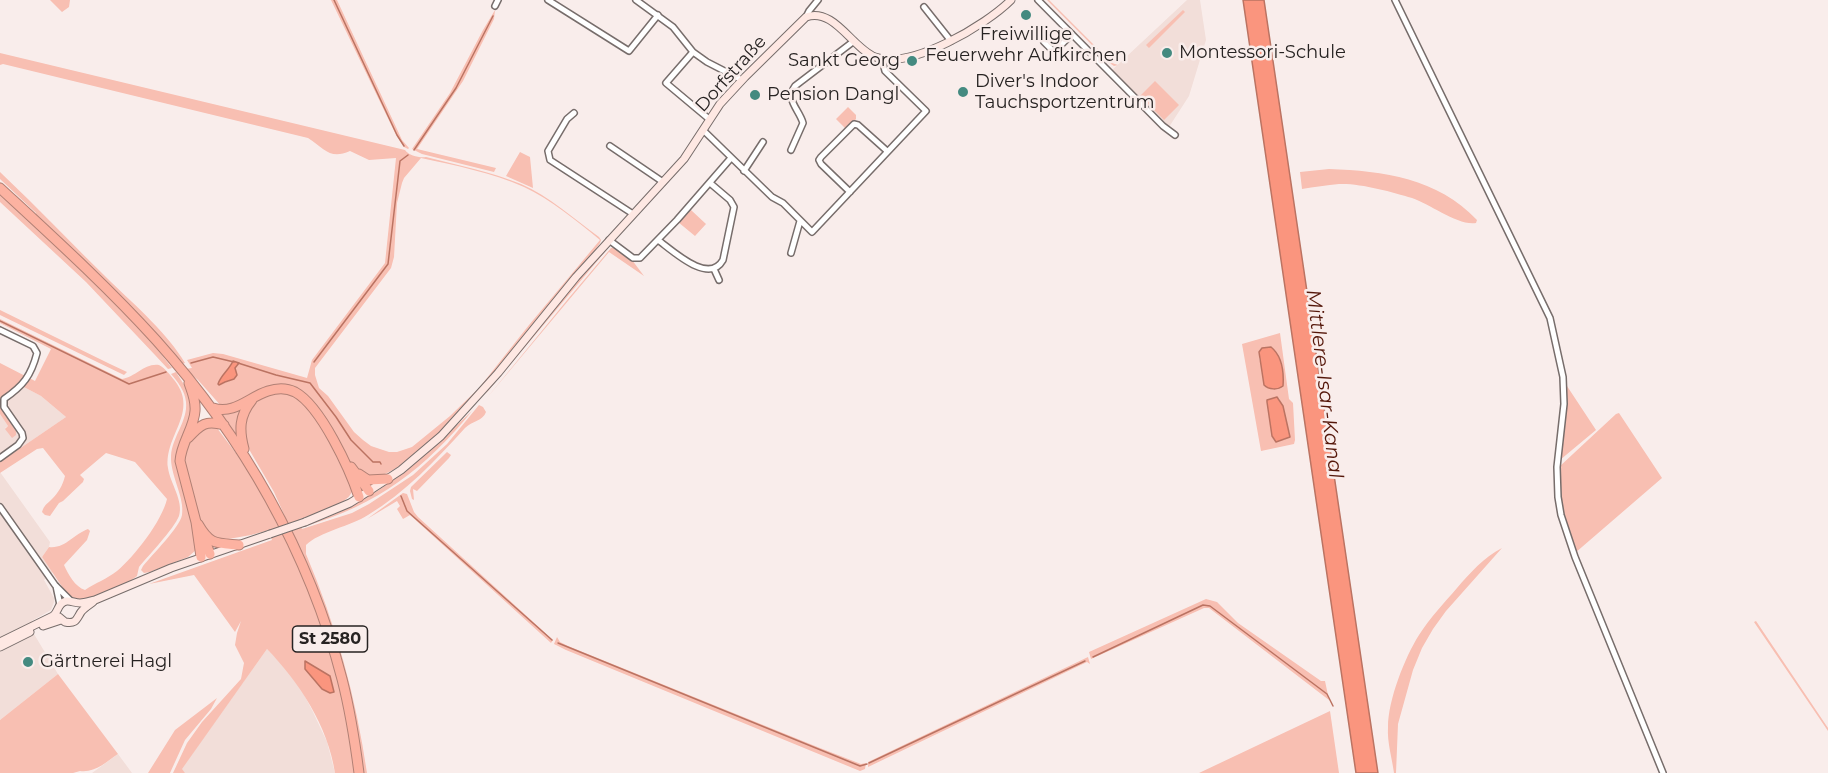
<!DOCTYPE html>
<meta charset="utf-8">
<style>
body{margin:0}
canvas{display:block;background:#f9edeb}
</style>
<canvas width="1828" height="773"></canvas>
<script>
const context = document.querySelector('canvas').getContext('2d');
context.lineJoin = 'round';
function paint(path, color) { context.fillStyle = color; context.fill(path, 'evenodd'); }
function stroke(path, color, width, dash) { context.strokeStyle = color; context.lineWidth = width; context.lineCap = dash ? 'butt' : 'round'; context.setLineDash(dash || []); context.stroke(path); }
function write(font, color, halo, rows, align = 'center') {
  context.font = font + ' Montserrat,sans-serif'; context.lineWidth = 5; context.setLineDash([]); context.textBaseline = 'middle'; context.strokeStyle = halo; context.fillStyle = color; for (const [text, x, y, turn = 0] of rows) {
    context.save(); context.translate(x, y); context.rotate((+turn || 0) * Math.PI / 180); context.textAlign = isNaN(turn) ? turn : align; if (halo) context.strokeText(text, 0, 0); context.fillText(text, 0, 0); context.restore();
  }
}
paint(new Path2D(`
 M1187,0H1200L1206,40L1189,96L1169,127L1162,123L1111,71Z
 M22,386L41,396L66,417L0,462V414L8,426L5,428L16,431L0,407V400Z
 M0,472L50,542L49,547L42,557L53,572L44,580L54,598V602L51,610L32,621L34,634L58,674L0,720Z
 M267,649L285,667L300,687L313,712L327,742L335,773H185L181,769Z
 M118,754L132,773H92Z`), '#f2ded9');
paint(new Path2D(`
 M50,0H70L69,7L62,12Z
 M331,0H337L402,140L409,148L408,149L404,147L396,135Z
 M1047,0H1049L1112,63L1118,65L1114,66L1111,64Z
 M495,10L494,19L463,81L417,149L496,168L494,172L422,154L412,149L450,93L483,30Z
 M1183,10L1185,12L1149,48L1146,45Z
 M0,53L405,150C409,156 420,158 426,157C458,165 491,172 521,184C549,196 574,219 599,237L601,240L600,243C585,266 563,288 545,310C508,355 429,465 373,478L359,472L347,459L312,402L270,386C252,391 242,404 222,407L198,380L185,369L192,368L187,360L213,353L223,354L307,378L312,360L385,263L396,158L369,160L350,151C330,160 325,149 308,138L3,64L0,65ZM421,158C454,165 493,173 524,187C550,199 578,222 600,240L529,325L479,388L450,416L412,447L397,452H389L371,446L363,440L354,432L328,396L319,388L315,375V368L391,268L394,257L397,203L402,183L404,178ZM233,362L238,363L235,368L237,375L234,379L219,385Z
 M1155,81L1179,105L1164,120L1140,96Z
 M848,107L856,115V119L846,129L836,119Z
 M520,152L530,157L533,188L506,176Z
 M1329,169C1384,171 1437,178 1477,220L1476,223C1458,226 1430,204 1412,198C1392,192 1360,183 1339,184C1327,185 1314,187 1302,189L1300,172Z
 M0,172C38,208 74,246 111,282C136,306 168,334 185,363L182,364L79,257L0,183V182L36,215V213L0,179Z
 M0,192L67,254L138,325L172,368L168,369L155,355L86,282L0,202Z
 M691,210L706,224L695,236L678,222Z
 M609,247L488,391L485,394L584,271Z
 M611,248H614L632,260L644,276L609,252L486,399L568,299Z
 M0,310L110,364L127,372L124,375L0,315Z
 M0,319L122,379C136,377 144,363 159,365C166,369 170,375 175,381C199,413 164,435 168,468C170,483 184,501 179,516C174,529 148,556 139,567L137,576L130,581L97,596L82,600H77L67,594L42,557L49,547C65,549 74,534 88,529L90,531L87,540L64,565C68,574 75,587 85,590C95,583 107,579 117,571C134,557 162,521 167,499L135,462L106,453L80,475L84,479L83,482L63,501L59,503L50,516L45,515L42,512C44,505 47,504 52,499C58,493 63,485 65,476L43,448L37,449L0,473V462L66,417L41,396L22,386L0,400V363L35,381L51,349L0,323Z
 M1280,333L1289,399L1293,403L1295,440L1294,444L1261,451L1242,344ZM1262,348L1282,387L1267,388L1259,358V352ZM1274,398H1279L1290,434L1284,440H1274L1272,436L1267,402V400Z
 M176,372L188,391L192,411L177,464L192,519L196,550L188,557L150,572L144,573L141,570L143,566C152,555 180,527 182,515C185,498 170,475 171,456C172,437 188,421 186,402C185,391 178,382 171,374Z
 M1565,383L1596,430L1560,460Z
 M278,392C282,393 288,393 292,395C315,404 341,463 352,485C352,490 353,491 350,495C344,505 309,518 299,519L302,529L352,513L369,504L413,475L447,444L479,405L483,407L486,412C483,421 472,421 465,428C436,460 406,492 368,515C351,526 319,532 306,545V554C336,625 356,697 367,773H363L307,566L274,492L250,451L244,434L246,412L259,398Z
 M244,405L238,440L220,415L229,414Z
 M0,407L16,431V435L12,438L5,429L8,426L0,414Z
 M472,411C426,468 377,505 306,526L338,513L379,490L426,454Z
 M1619,413L1662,478L1575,553L1561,506L1559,467L1616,414Z
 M206,426L217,428L253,476L296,561L318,615L340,684L356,773H335C328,726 299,682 267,649L182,769L185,773H173L187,743L202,722L241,679L244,663L235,645L237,633L241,621L235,632L194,575L149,584L272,540L269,530L251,535L217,541L203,529L198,514L184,458L188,443Z
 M447,452L451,455L449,458L417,491L413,489L414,500L412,499L410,491L411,487Z
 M403,493L407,494L414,512L418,517L553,640L551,643L410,515L403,519L397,509L400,506L397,501L367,519Z
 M1502,548L1446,611L1433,629L1422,648L1413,670L1398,724L1396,773H1394C1392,758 1387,742 1388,727C1388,700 1405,657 1419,635C1430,618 1444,603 1457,588C1470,573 1484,557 1502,548Z
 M1206,599L1217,602L1238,623L1321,681H1325L1329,700L1209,608H1204L1091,659L1089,652Z
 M1756,621L1828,728V731L1754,622Z
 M557,637L560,642L568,646L820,748L861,764L866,763L865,769L860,771L566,650L554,644Z
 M1088,657L1090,664L1087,662L868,767V762Z
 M58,674L118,754C106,762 95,773 80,771L73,773H0V720Z
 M217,698L211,709L185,740L170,773H148L175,730Z
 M1330,711L1339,773H1199Z`), '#f8bfb2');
const water = new Path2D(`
 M1243,0H1264L1378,773H1356Z
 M1271,347C1282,356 1284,372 1283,386C1278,390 1269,390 1264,385L1259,352L1262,348Z
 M233,361L239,363L235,368L237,375L234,379L225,382L219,385L218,384C221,375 229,370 233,361Z
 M1277,397L1283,406L1290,437L1276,442L1272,436L1267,402V400Z
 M305,661L330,676L334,692L330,693L322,689L305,669Z`);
paint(water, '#fa957e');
stroke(water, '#bb7362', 1.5);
stroke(new Path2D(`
 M334,0L397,135L404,146
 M414,150L456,88L493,16
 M0,321L129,384L166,372
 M314,362L388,264L400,161L408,155
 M191,363L213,357L234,362
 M238,363L276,375L310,383L336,417L351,440L373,462H380L381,464
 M401,496L407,511L552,640
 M558,643L860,766L867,764
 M1093,657L1203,605L1210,606L1327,694L1333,706
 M869,763L1085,661`), '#bb7362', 1.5);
const street = new Path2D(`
 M548,0L629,51L658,15
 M636,0L673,27L693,52L707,62L742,80
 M1038,0L1163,126L1175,135
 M1395,0L1550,318L1563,377L1564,404L1557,467L1558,497L1561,515L1575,557L1663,773
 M495,6L498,0
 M924,7L951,41
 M806,17L809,11L818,0
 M1044,42L1054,52L1072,34
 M693,52L666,83L709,119
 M574,113L567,119L548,151L550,160L633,214
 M703,130L772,197L783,203L812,232L926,111L885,71L882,59
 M610,146L663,182
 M791,150L803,123C799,109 785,100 795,86L854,41
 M744,171L763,142
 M850,192L821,164L819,160L821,157L854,124L858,125L887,151
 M609,240L633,258H640L677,220L731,158
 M658,240C673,251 709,285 723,260L734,207L730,200L710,183
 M791,253L800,221
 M714,269L719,280
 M0,330L33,346L37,353C31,376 23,386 4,399V407L22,433L23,438L18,445L0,458
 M0,507L55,585L70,600
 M56,586L60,605`);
const secondary = new Path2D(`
 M305,522L350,503L369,491L401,470L441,436L498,373L576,277L684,159L720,104L745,77L806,17C834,7 852,48 875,57C911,70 986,25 1011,0
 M59,617L65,622C76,624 76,620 81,612C84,608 89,605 93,602
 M43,626L61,620
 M0,642L53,616C58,612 57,608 61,604C67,598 73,603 80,603C85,603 90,601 95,600L171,568L270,534
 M0,647L30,632`);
const highway = new Path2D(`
 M0,188C53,237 107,286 156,340C243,437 309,552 342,679C350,710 355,742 359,773
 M189,383C192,392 196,400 195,411C194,428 181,443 180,461L196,522L201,557
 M213,408C234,415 249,397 268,391C277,388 287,388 295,392C321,406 350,470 359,497
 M188,438C201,424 206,420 224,425
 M244,449C239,430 239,416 252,400
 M351,467L369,491
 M359,474L368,480L388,479
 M198,524C210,545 216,543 239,545
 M203,535L210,554`);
stroke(street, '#776d6b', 8);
stroke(secondary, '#776d6b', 9);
stroke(highway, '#b18075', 11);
stroke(street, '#fff', 5);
stroke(secondary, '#fee8e3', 7);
stroke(highway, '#fcb2a1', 9);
const secondaryBridge = new Path2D(`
 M270,534L305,522`);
stroke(secondaryBridge, '#776d6b', 9, []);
stroke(secondaryBridge, '#fee8e3', 7);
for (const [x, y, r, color] of [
 [1026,15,6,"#448a80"],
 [1167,53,6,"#448a80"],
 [912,61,6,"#448a80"],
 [963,92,6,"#448a80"],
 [755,95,6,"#448a80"],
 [28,662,6,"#448a80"]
]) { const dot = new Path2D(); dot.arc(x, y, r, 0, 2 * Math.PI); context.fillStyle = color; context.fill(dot); stroke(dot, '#f9edeb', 2); }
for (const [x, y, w] of [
 [330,639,75]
]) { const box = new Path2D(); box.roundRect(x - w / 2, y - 13, w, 26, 4.5); context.fillStyle = '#f9edeb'; context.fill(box); stroke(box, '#272322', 1.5); }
write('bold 16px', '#272322', null, [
 ["St 2580",330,639]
]);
write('18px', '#272322', '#f9edeb', [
 ["Freiwillige",1026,35,"center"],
 ["Feuerwehr Aufkirchen",1026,56,"center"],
 ["Montessori-Schule",1179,53],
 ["Sankt Georg",900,61,"right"],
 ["Diver's Indoor",975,82],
 ["Tauchsportzentrum",975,103],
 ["Pension Dangl",767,95],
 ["Gärtnerei Hagl",40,662]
], 'left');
write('18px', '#272322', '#f9edeb', [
 ["Dorfstraße",731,74,-48]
]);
write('italic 20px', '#55170a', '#f9edeb', [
 ["Mittlere-Isar-Kanal",1324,384,83]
]);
</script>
